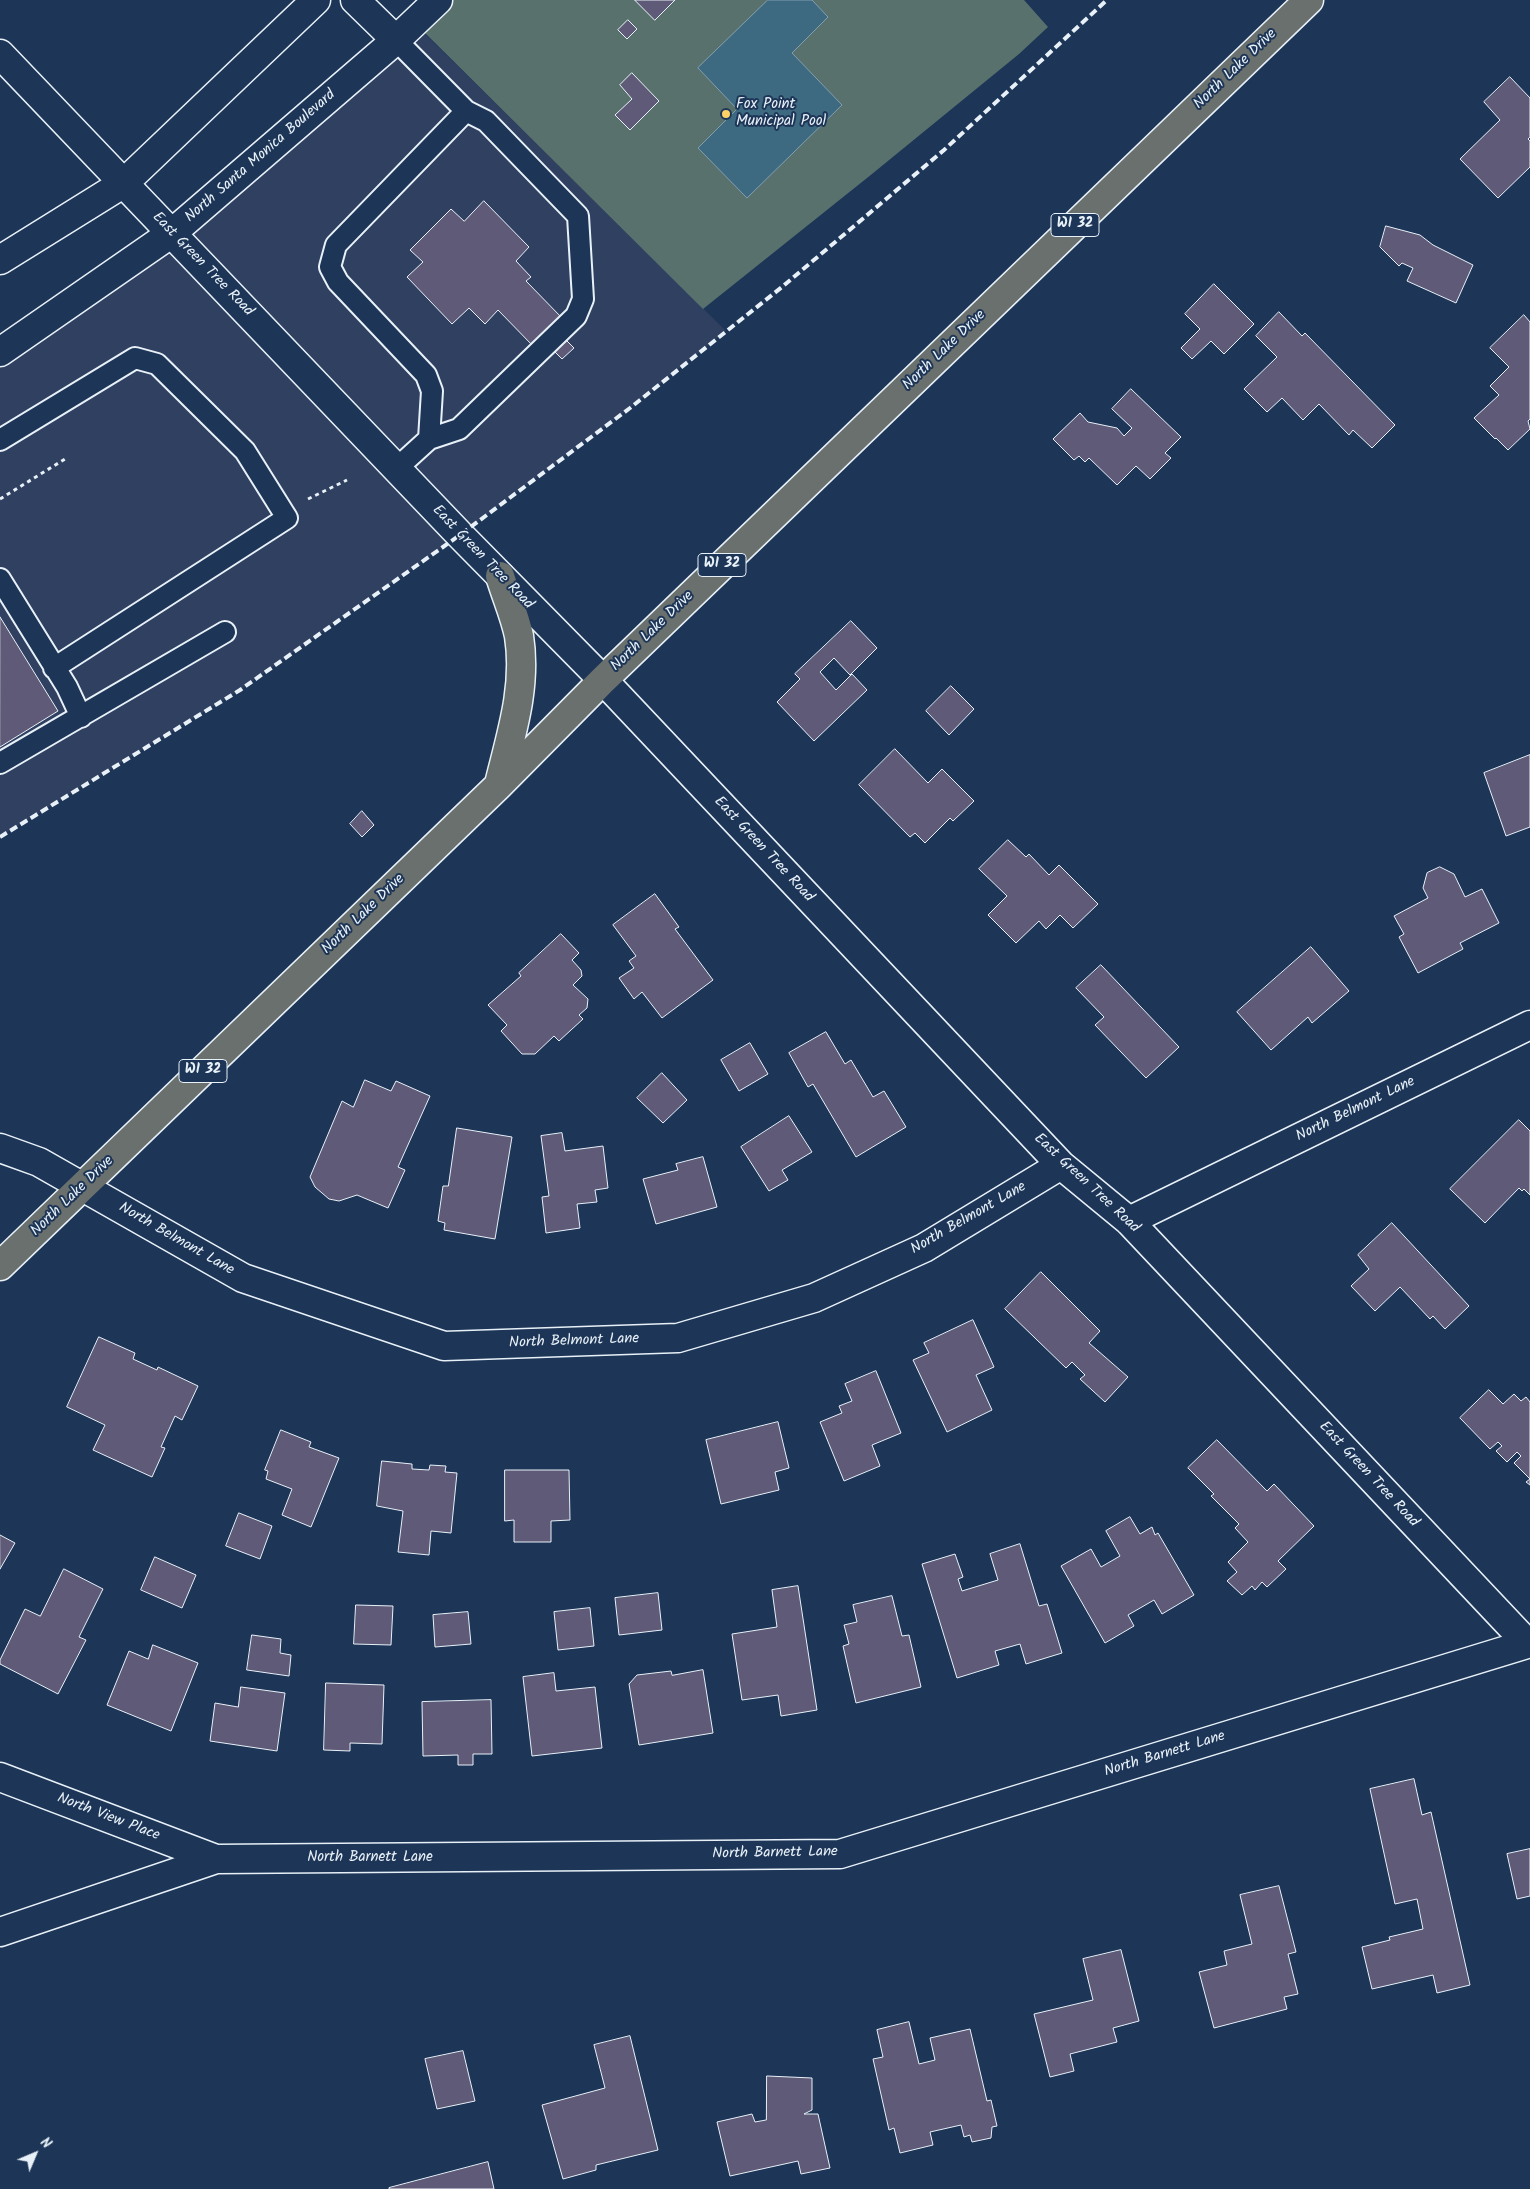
<!DOCTYPE html>
<style>
body{margin:0}
#map{position:relative;width:1530px;height:2189px;overflow:hidden;background:#1d3557;font-family:Kalam,sans-serif}
canvas{display:block}
.north{position:absolute;left:10px;top:2129px;width:50px;height:50px;-webkit-text-stroke:4px #1d3557;paint-order:stroke;rotate:45deg;font-size:14px;font-weight:700;line-height:20px;text-align:center;color:#e8f1f8}
.north::after{content:'';display:block;margin:auto;width:18px;height:22px;background:#e8f1f8;clip-path:polygon(50% 0,100% 100%,50% 72%,0 100%)}
</style>
<div id="map">
<canvas width="1530" height="2189"></canvas>
<div class="north">N</div>
</div>
<script>
const context = document.querySelector('canvas').getContext('2d');
context.lineJoin = 'round';
function paint(path, color) { context.fillStyle = color; context.fill(path, 'evenodd'); }
function stroke(path, color, width, dash) { context.strokeStyle = color; context.lineWidth = width; context.lineCap = dash ? 'butt' : 'round'; context.setLineDash(dash || []); context.stroke(path); }
function write(font, color, halo, rows, align = 'center') {
  context.font = font + ' Kalam,sans-serif'; context.lineWidth = 4; context.setLineDash([]); context.textBaseline = 'middle'; context.strokeStyle = halo; context.fillStyle = color; for (const [text, x, y, turn = 0] of rows) {
    context.save(); context.translate(x, y); context.rotate((+turn || 0) * Math.PI / 180); context.textAlign = isNaN(turn) ? turn : align; if (halo) context.strokeText(text, 0, 0); context.fillText(text, 0, 0); context.restore();
  }
}
paint(new Path2D(`
 M414,23L726,331L630,408L460,535L240,690L0,837V352Z`), '#304061');
paint(new Path2D(`
 M451,0H1024L1048,27L1019,54L872,174L703,309L421,29Z`), '#58716d');
const water = new Path2D(`
 M768,0H812L828,17L792,53L842,105L747,198L698,148L737,109L698,68Z`);
paint(water, '#3d6981');
stroke(water, '#819fb1', 1);
const building = new Path2D(`
 M635,0H675L655,20Z
 M628,20L637,29L627,39L618,30Z
 M632,73L659,101L630,130L615,115L632,99L620,85Z
 M1510,77L1530,98V137L1528,139L1530,141V167L1498,198L1460,159L1500,120L1484,102Z
 M484,201L529,247L516,261L531,277L526,281L563,319L534,347L498,310L485,324L469,308L452,324L407,277L423,262L410,250L451,209L464,221Z
 M1386,226L1420,235L1433,245L1473,265L1456,303L1407,281L1413,268L1402,263L1399,266L1380,247Z
 M1214,284L1254,324L1224,354L1211,341L1192,359L1181,348L1200,329L1185,314Z
 M1279,312L1302,336L1305,333L1395,425L1372,448L1353,430L1349,435L1319,404L1303,420L1282,398L1267,412L1244,389L1277,357L1256,336Z
 M1524,315L1530,322V419L1528,421L1530,429L1508,450L1496,438L1495,439L1474,418L1499,395L1490,386L1509,367L1490,348Z
 M563,337L574,348L562,359L552,349Z
 M1131,389L1181,437L1165,453L1171,458L1150,479L1136,466L1117,485L1089,458L1085,462L1079,456L1074,460L1053,439L1080,413L1088,422L1117,428L1124,436L1132,428L1112,409Z
 M0,617L58,711L0,747Z
 M851,621L877,648L850,675L834,658L820,672L836,690L852,674L867,690L814,741L777,702L800,679L795,674Z
 M951,686L974,709L949,735L926,711Z
 M895,749L928,783L942,769L974,801L953,821L950,818L925,843L915,833L910,837L859,785Z
 M1530,755V827L1506,836L1484,773Z
 M362,811L374,825L362,837L350,824Z
 M1008,840L1026,857L1029,854L1049,875L1059,865L1098,904L1073,928L1060,915L1046,929L1039,921L1016,943L988,915L1007,896L979,869Z
 M1440,867L1454,874L1465,897L1482,889L1499,923L1460,943L1463,949L1418,973L1399,937L1404,934L1394,916L1428,898L1423,888L1427,873Z
 M655,894L679,927L675,929L713,980L662,1018L642,992L634,999L619,978L634,968L629,961L636,956L613,925Z
 M561,934L579,953L572,960L581,970L582,976L573,985L588,999L587,1008L579,1015L583,1019L559,1041L554,1036L535,1054H522L501,1031L507,1025L488,1005L521,976L519,973Z
 M1311,947L1349,991L1312,1023L1308,1017L1271,1050L1237,1012Z
 M1101,965L1179,1047L1146,1078L1095,1025L1104,1017L1076,988Z
 M826,1032L845,1064L851,1060L873,1097L884,1091L906,1127L856,1157L813,1084L808,1087L789,1053Z
 M750,1043L768,1074L739,1091L721,1060Z
 M662,1073L687,1100L663,1123L637,1098Z
 M365,1080L391,1091L396,1081L430,1096L398,1167L405,1170L388,1208L357,1195L339,1201L329,1199L315,1187L310,1177L342,1101L353,1107Z
 M789,1116L812,1152L782,1170L788,1180L769,1191L741,1147Z
 M1519,1120L1530,1131V1195L1524,1189L1522,1191L1519,1188L1485,1223L1450,1189Z
 M457,1128L512,1137L495,1239L444,1230L445,1223L438,1221L443,1186H448Z
 M562,1133L565,1151L603,1146L608,1188L595,1190L597,1202L577,1204L580,1228L546,1233L542,1197L549,1196L541,1136Z
 M703,1157L717,1207L656,1224L643,1179L678,1170L676,1164Z
 M1392,1223L1469,1306L1445,1329L1433,1316L1430,1319L1400,1287L1375,1311L1351,1286L1369,1269L1358,1255Z
 M1041,1272L1100,1331L1089,1343L1128,1377L1105,1402L1080,1379L1085,1375L1072,1362L1066,1368L1005,1309Z
 M973,1320L994,1367L976,1375L992,1410L947,1432L913,1360L929,1353L924,1343Z
 M99,1337L135,1353L133,1359L157,1370L158,1367L198,1386L182,1420L175,1416L161,1447L165,1448L152,1477L93,1450L105,1425L67,1407Z
 M876,1371L901,1433L872,1445L880,1466L844,1481L820,1422L842,1413L839,1406L852,1401L845,1384Z
 M1489,1390L1503,1404L1514,1394L1521,1401L1526,1397L1530,1402V1485L1526,1482L1530,1479L1514,1463L1521,1456L1517,1452L1507,1462L1496,1451L1502,1446L1498,1442L1490,1449L1460,1418Z
 M778,1422L789,1468L775,1472L779,1490L721,1504L706,1440Z
 M281,1430L311,1442L309,1447L339,1458L311,1527L282,1515L292,1489L266,1479L268,1471L265,1470Z
 M1217,1440L1267,1491L1274,1484L1314,1526L1278,1561L1286,1569L1267,1587L1262,1582L1255,1590L1252,1586L1242,1595L1227,1581L1237,1572L1228,1562L1248,1542L1235,1528L1239,1524L1211,1496L1214,1494L1188,1468Z
 M382,1461L412,1464V1469L429,1470L430,1465L446,1466L445,1472L457,1473L451,1533L431,1531L429,1555L398,1552L403,1511L377,1506Z
 M505,1470H569L570,1520L551,1521V1542H514V1520L505,1521Z
 M239,1513L272,1526L260,1559L226,1546Z
 M1130,1517L1140,1534L1152,1527L1155,1535L1158,1533L1194,1595L1162,1614L1154,1600L1128,1615L1134,1626L1105,1643L1061,1566L1091,1549L1101,1567L1120,1556L1106,1531Z
 M0,1535L15,1543L0,1569Z
 M1020,1544L1039,1606L1047,1604L1062,1653L1026,1664L1020,1644L995,1651L999,1665L957,1678L922,1564L955,1554L963,1577L958,1579L962,1591L998,1580L990,1554Z
 M155,1557L196,1575L182,1608L141,1590Z
 M64,1569L103,1589L79,1637L86,1640L58,1694L0,1664V1660L25,1609L40,1616Z
 M798,1586L817,1710L781,1716L778,1695L742,1700L732,1634L777,1627L772,1590Z
 M658,1593L662,1630L619,1635L615,1598Z
 M892,1596L902,1636L909,1635L921,1687L856,1703L843,1646L849,1644L844,1625L857,1622L853,1605Z
 M356,1605L393,1606L391,1645L354,1644Z
 M590,1608L594,1646L558,1650L554,1612Z
 M468,1612L471,1644L435,1647L433,1615Z
 M252,1635L281,1639L280,1653L291,1655L289,1676L247,1670Z
 M153,1645L198,1663L171,1731L107,1705L129,1651L148,1659Z
 M703,1670L713,1733L639,1745L629,1684L637,1675L671,1671L672,1675Z
 M554,1673L556,1691L595,1687L602,1748L532,1756L523,1677Z
 M326,1683L384,1685L382,1744L350,1743V1751L324,1750Z
 M241,1687L285,1693L277,1751L210,1741L215,1703L238,1707Z
 M491,1700L492,1754H473V1765H458V1755L423,1756L422,1702Z
 M1414,1779L1422,1815L1431,1812L1470,1985L1437,1993L1433,1975L1372,1989L1362,1947L1390,1940L1389,1937L1423,1929L1417,1899L1395,1904L1370,1789Z
 M1530,1849V1896L1517,1899L1507,1854Z
 M1279,1886L1296,1952L1288,1954L1298,1994L1284,1997L1287,2009L1214,2028L1199,1972L1227,1965L1224,1951L1252,1944L1240,1895Z
 M1121,1950L1139,2021L1113,2028L1117,2042L1070,2054L1074,2071L1050,2077L1034,2014L1093,2000L1083,1959Z
 M909,2022L919,2064L935,2060L930,2038L970,2029L987,2101L991,2100L997,2126L992,2127L991,2138L972,2142L970,2135L964,2137L961,2125L930,2132L933,2145L900,2153L894,2128L889,2130L873,2059L883,2057L877,2030Z
 M630,2036L658,2150L596,2165V2170L563,2179L542,2105L605,2088L594,2045Z
 M463,2051L475,2101L437,2109L425,2059Z
 M767,2076L812,2078V2110L804,2114H818L830,2168L801,2174L798,2161L730,2176L717,2122L752,2114L755,2122L766,2120Z
 M488,2162L494,2189H389V2188Z`);
paint(building, '#5e5a77');
stroke(building, '#e8f1f8', 1);
const lane = new Path2D(`
 M429,439L432,391L426,375L338,282L330,267L336,245L466,111
 M0,440L135,358L157,364L245,451L287,518L54,668
 M396,469L429,439L459,429L576,316L583,299L578,216L486,121L466,111L396,40
 M0,579L67,687L81,717
 M0,763L225,632`);
const street = new Path2D(`
 M603,680L1061,1165L1129,1221L1528,1644
 M0,1148L39,1162L243,1278L444,1346L678,1338L814,1298L924,1248L1061,1165
 M1129,1221L1530,1025
 M0,1777L216,1859
 M0,1932L216,1859L840,1854L1530,1643`);
const secondary = new Path2D(`
 M355,0L396,40
 M0,54L460,535L603,680
 M0,260L124,183L316,0
 M0,352L172,233L396,40L438,0`);
const primary = new Path2D(`
 M499,784C511,735 527,687 519,636C515,616 506,596 500,576
 M0,1266L498,786L603,680L1309,0`);
stroke(lane, '#e8f1f8', 24);
stroke(street, '#e8f1f8', 31);
stroke(secondary, '#e8f1f8', 31);
stroke(primary, '#e8f1f8', 31);
stroke(new Path2D(`
 M0,499L65,459
 M308,499L347,480`), '#e8f1f8', 3, [4, 4]);
stroke(lane, '#1d3557', 20);
stroke(street, '#1d3557', 28);
stroke(secondary, '#1d3557', 28);
stroke(primary, '#6a706d', 28);
stroke(new Path2D(`
 M0,837L240,690L460,535L630,408L782,287L944,150L1107,0`), '#e8f1f8', 4, [8, 4]);
for (const [x, y, r, color] of [
 [726,114,5,"#ffd166"]
]) { const dot = new Path2D(); dot.arc(x, y, r, 0, 2 * Math.PI); context.fillStyle = color; context.fill(dot); stroke(dot, '#1d3557', 2); }
for (const [x, y, w] of [
 [1075,225,48],
 [722,565,48],
 [203,1071,48]
]) { const box = new Path2D(); box.roundRect(x - w / 2, y - 11.5, w, 23, 4); context.fillStyle = '#1d3557'; context.fill(box); stroke(box, '#e8f1f8', 1); }
write('bold 14px', '#e8f1f8', null, [
 ["WI 32",1075,225],
 ["WI 32",722,565],
 ["WI 32",203,1071]
]);
write('15px', '#e8f1f8', '#1d3557', [
 ["North Lake Drive",1236,70,-44],
 ["North Santa Monica Boulevard",261,157,-41],
 ["East Green Tree Road",202,265,46],
 ["North Lake Drive",945,351,-44],
 ["East Green Tree Road",482,558,46],
 ["North Lake Drive",653,632,-44],
 ["East Green Tree Road",763,850,47],
 ["North Lake Drive",364,915,-44],
 ["North Belmont Lane",1356,1110,-26],
 ["East Green Tree Road",1086,1184,43],
 ["North Lake Drive",73,1197,-44],
 ["North Belmont Lane",969,1219,-30],
 ["North Belmont Lane",176,1240,30],
 ["North Belmont Lane",574,1342,-2],
 ["East Green Tree Road",1368,1475,47],
 ["North Barnett Lane",1165,1755,-17],
 ["North View Place",108,1818,21],
 ["North Barnett Lane",775,1854,-1],
 ["North Barnett Lane",370,1858]
]);
write('15px', '#e8f1f8', '#1d3557', [
 ["Fox Point",736,105],
 ["Municipal Pool",736,122]
], 'left');
</script>
